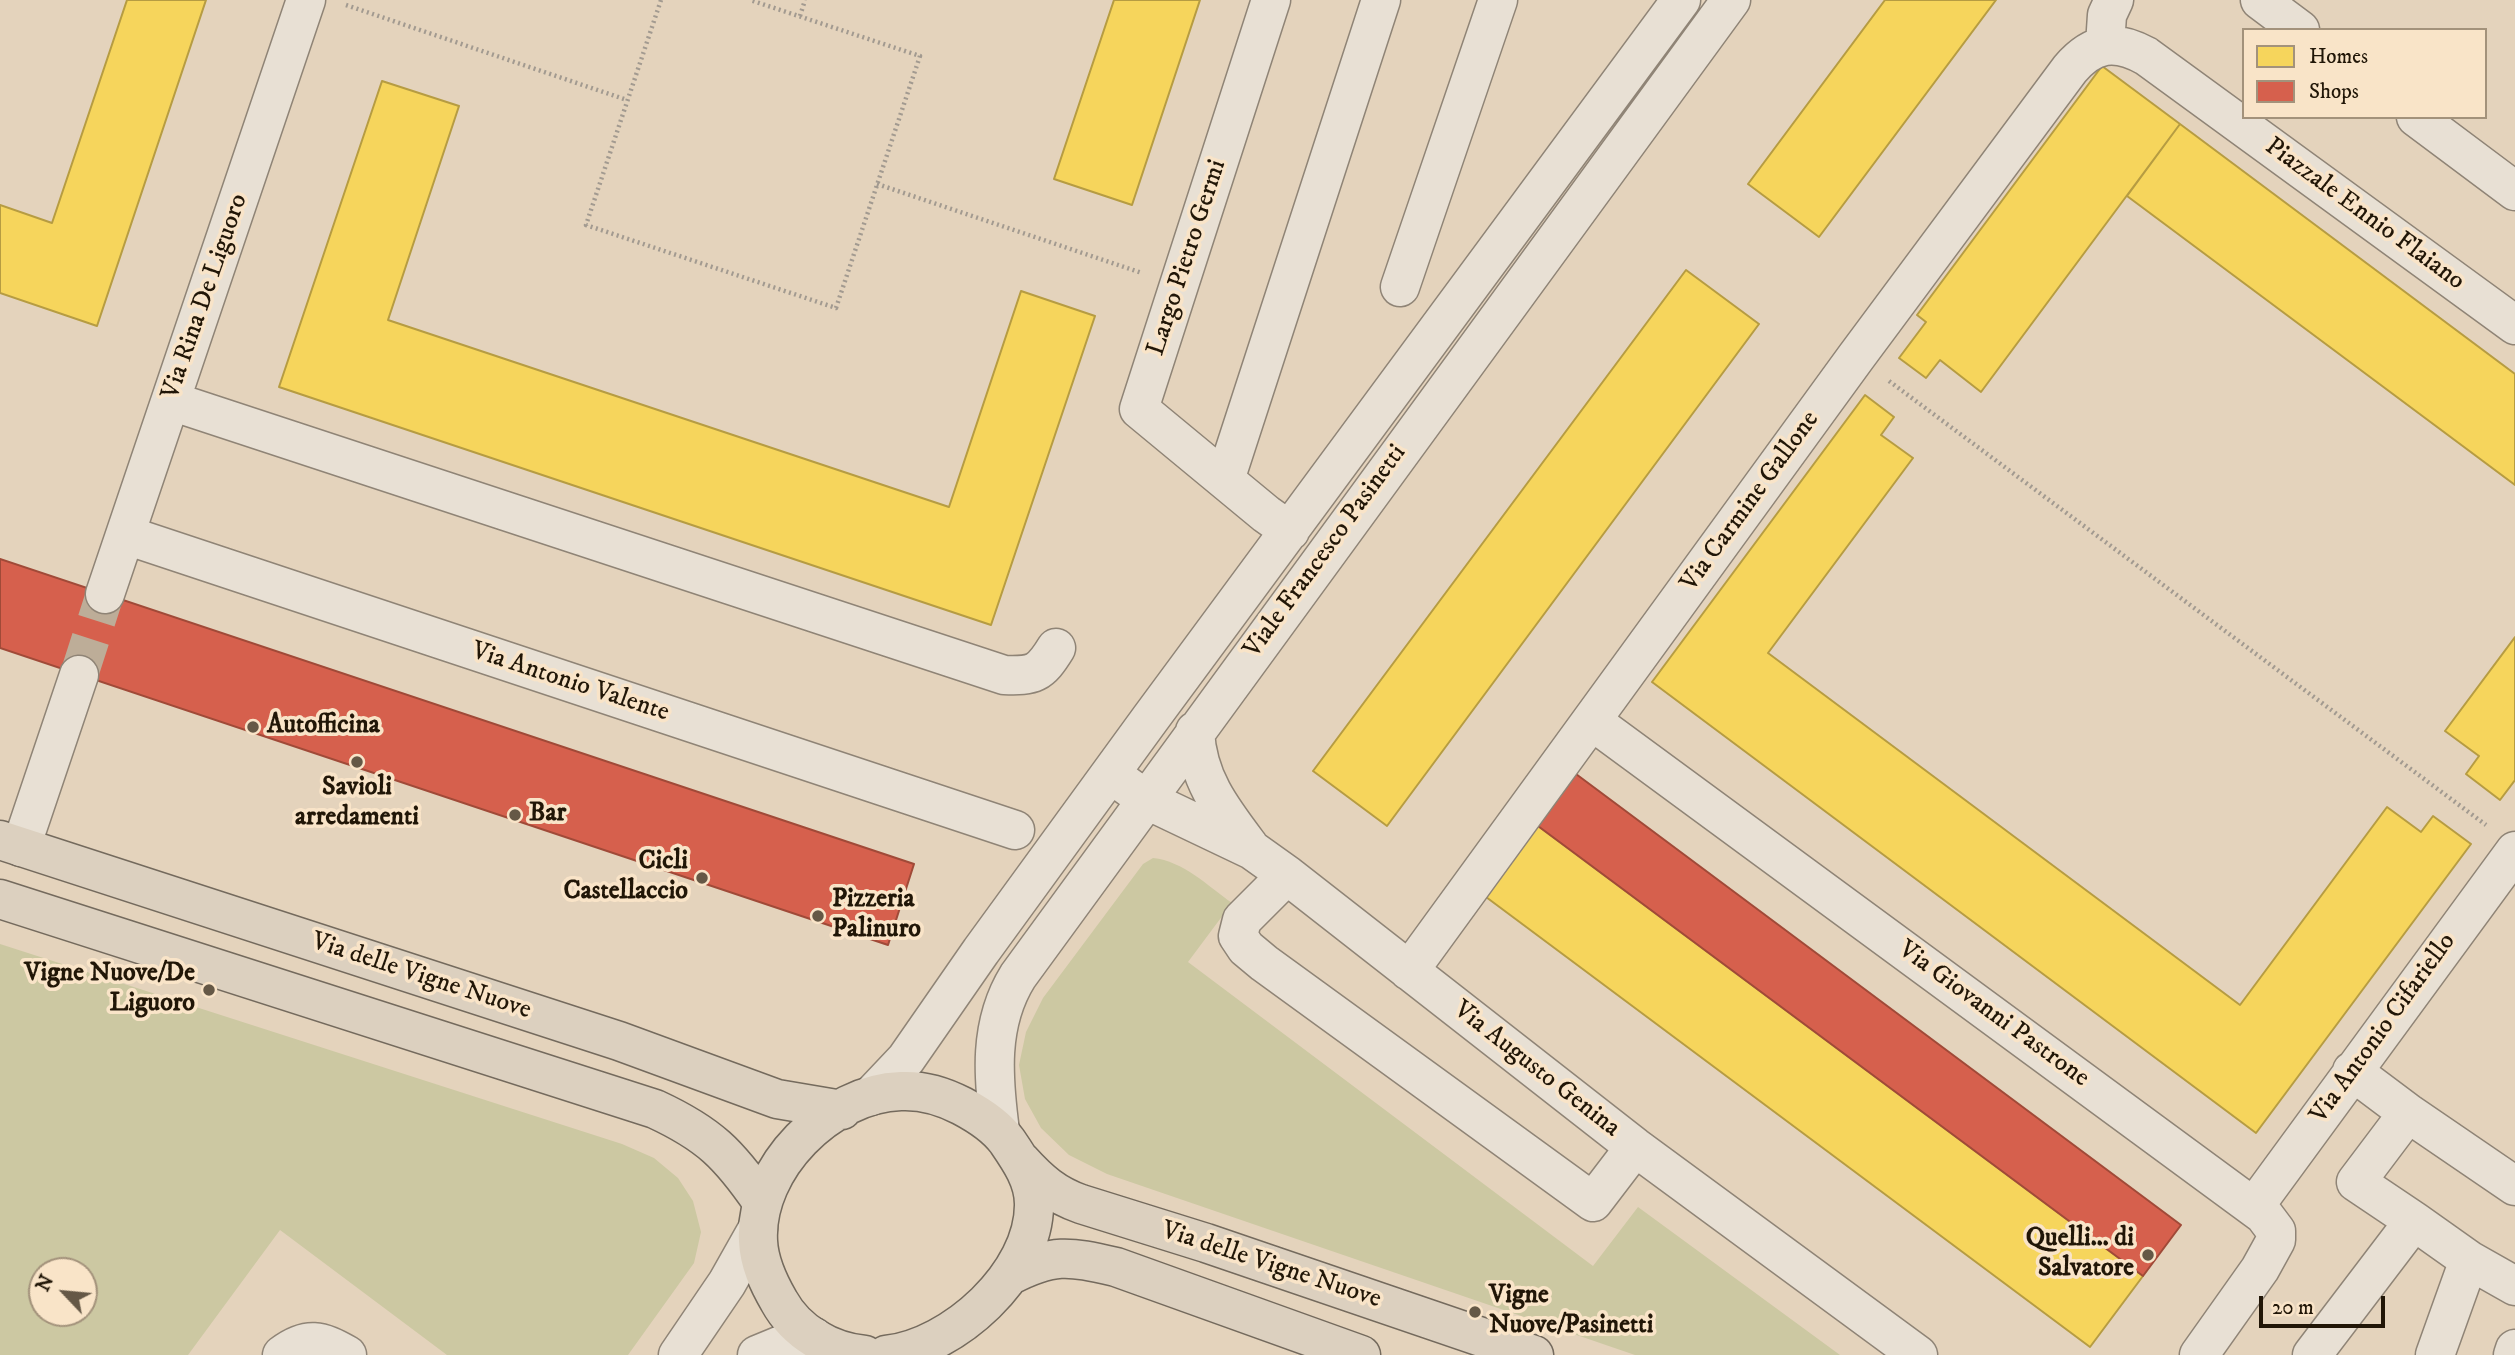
<!DOCTYPE html>
<meta charset="utf-8">
<style>
body{margin:0}
#map{position:relative;width:2515px;height:1355px;overflow:hidden;background:#e4d3bc;font-family:"IM FELL DW Pica",serif}
canvas{display:block}
.legend{position:absolute;left:2242px;top:28px;width:245px;height:91px;box-sizing:border-box;background:#f9e4c8;border:2px solid #a3927b;margin:0;padding:9px 12px;list-style:none;font-size:21px;color:#211607}
.legend li{display:flex;align-items:center;gap:14px;height:35px}
.legend b{width:35px;border:2px solid #a3927b}
.north{position:absolute;left:28px;top:1257px;width:70px;height:70px;box-sizing:border-box;background:#f9e4c8;border:2px solid #a3927b;border-radius:50%;rotate:296deg;font-size:19px;font-weight:700;line-height:28px;text-align:center;color:#211607}
.north::after{content:'';display:block;margin:auto;width:24px;height:32px;background:#655846;clip-path:polygon(50% 0,100% 100%,50% 72%,0 100%)}
.scale{position:absolute;left:2259px;top:1296px;width:126px;height:32px;box-sizing:border-box;border:4px solid #211607;border-top:0;padding-left:9px;font-size:21px;line-height:24px;white-space:nowrap;color:#211607;-webkit-text-stroke:5px #f9e4c8;paint-order:stroke}
</style>
<div id="map">
<canvas width="2515" height="1355"></canvas>
<ul class="legend">
<li><b style="height:19px;background:#f6d55c"></b>Homes</li>
<li><b style="height:19px;background:#d6604d"></b>Shops</li>
</ul>
<div class="north">N</div>
<div class="scale">20 m</div>
</div>
<script>
const context = document.querySelector('canvas').getContext('2d');
context.lineJoin = 'round';
function paint(path, color) { context.fillStyle = color; context.fill(path, 'evenodd'); }
function stroke(path, color, width, dash) { context.strokeStyle = color; context.lineWidth = width; context.lineCap = dash ? 'butt' : 'round'; context.setLineDash(dash || []); context.stroke(path); }
function write(font, color, halo, rows, align = 'center') {
  context.font = font + ' "IM FELL DW Pica",serif'; context.lineWidth = 7; context.setLineDash([]); context.textBaseline = 'middle'; context.strokeStyle = halo; context.fillStyle = color; for (const [text, x, y, turn = 0] of rows) {
    context.save(); context.translate(x, y); context.rotate((+turn || 0) * Math.PI / 180); context.textAlign = isNaN(turn) ? turn : align; if (halo) context.strokeText(text, 0, 0); context.fillText(text, 0, 0); context.restore();
  }
}
paint(new Path2D(`
 M1153,858C1183,861 1208,886 1232,903L1188,962L1593,1266L1638,1207L1840,1355H1635L1107,1174L1069,1155L1041,1128L1025,1099L1019,1065L1026,1032L1043,998L1143,864Z
 M0,944L622,1144L654,1158L678,1178L693,1201L701,1232L694,1263L628,1355H447L280,1230L188,1355H0ZM84,1271V1313H42V1271Z`), '#ccc8a2');
const homes = new Path2D(`
 M127,0H206L97,326L0,293V205L52,223Z
 M1114,0H1200L1132,205L1054,179Z
 M1885,0H1996L1819,237L1748,184Z
 M2102,66L2180,124L1981,392L1940,360L1926,378L1899,358L1926,322L1917,315Z
 M382,81L459,106L388,320L949,507L1021,291L1095,316L991,625L279,387Z
 M2180,124L2515,374V485L2127,196Z
 M1686,270L1759,324L1387,826L1313,771Z
 M1865,395L1894,417L1881,435L1913,458L1768,653L2240,1005L2387,807L2421,832L2433,816L2471,844L2256,1133L1652,682Z
 M2515,637V780L2500,800L2466,774L2479,756L2445,731Z
 M1538,826L2143,1276L2090,1347L1486,897Z`);
paint(homes, '#f6d55c');
stroke(homes, '#b69c42', 2);
const shops = new Path2D(`
 M0,559L914,864L888,945L0,648Z
 M1576,774L2181,1225L2143,1276L1538,826Z`);
paint(shops, '#d6604d');
stroke(shops, '#a04a38', 2);
stroke(new Path2D(`
 M79,675L105,594`), '#bdad98', 38, [38, 19]);
const minor = new Path2D(`
 M1271,0L1139,409L1266,514L1290,531
 M2260,0L2300,30
 M2105,45L2107,15L2114,0
 M2416,117L2515,191
 M1400,287L1498,0
 M171,401L1004,675C1034,676 1040,674 1056,648
 M1225,480L1381,0
 M126,535L1015,830
 M105,594L306,0
 M1592,721L2264,1215L2276,1231V1240L2260,1269L2199,1355
 M1195,731C1197,778 1221,809 1249,846
 M1126,785L1145,799L1252,850L1287,875L1635,1147L1918,1355
 M21,847L79,675
 M1287,875L1242,920L1238,936L1246,948L1264,963L1593,1202L1635,1147
 M1409,971L1856,357L2070,69C2093,42 2115,39 2146,56L2515,325
 M2352,1071L2408,1113L2515,1186
 M871,1096L906,1059L981,951L1150,719L1681,0
 M2408,1113L2356,1182L2414,1221
 M1000,1131C993,1078 988,1024 1018,976L1731,0
 M2254,1207L2515,851
 M2469,1260L2515,1286
 M282,1355C307,1336 321,1340 347,1355
 M678,1355L727,1283L758,1228
 M757,1355L791,1341L814,1337
 M2312,1355L2414,1221L2469,1260L2435,1355
 M2513,1355L2515,1349`);
const major = new Path2D(`
 M0,840L619,1041L777,1099L842,1110
 M0,899L655,1109C709,1134 729,1154 762,1202
 M1021,1161C1039,1181 1055,1195 1081,1204L1206,1243L1534,1355
 M1009,1276C1053,1253 1068,1256 1116,1267L1361,1355
 M865,1355C830,1352 796,1332 779,1301C768,1282 759,1263 758,1241C754,1168 829,1093 901,1091C923,1090 943,1096 962,1106C979,1115 996,1126 1007,1141C1020,1160 1034,1180 1034,1204C1035,1274 953,1348 886,1355`);
stroke(minor, '#8f8476', 41);
stroke(major, '#746a5d', 41);
stroke(new Path2D(`
 M661,0L586,225L836,308L920,56L750,0
 M346,5L627,100
 M800,16L805,0
 M877,184L1142,273
 M1889,381L2486,825`), '#a29a90', 4.5, [2, 3.5]);
stroke(minor, '#e8e0d4', 38);
stroke(major, '#dcd0bf', 38);
for (const [x, y, r, color] of [
 [253,727,7,"#655846"],
 [357,762,7,"#655846"],
 [515,815,7,"#655846"],
 [702,878,7,"#655846"],
 [818,916,7,"#655846"],
 [209,990,7,"#655846"],
 [2148,1255,7,"#655846"],
 [1475,1312,7,"#655846"]
]) { const dot = new Path2D(); dot.arc(x, y, r, 0, 2 * Math.PI); context.fillStyle = color; context.fill(dot); stroke(dot, '#f9e4c8', 2.5); }
write('26px', '#211607', '#f9e4c8', [
 ["Piazzale Ennio Flaiano",2364,215,36],
 ["Largo Pietro Germi",1188,258,-72],
 ["Via Rina De Liguoro",206,297,-71],
 ["Via Carmine Gallone",1751,502,-54],
 ["Viale Francesco Pasinetti",1326,552,-54],
 ["Via Antonio Valente",570,683,18],
 ["Via delle Vigne Nuove",421,977,18],
 ["Via Giovanni Pastrone",1993,1015,36],
 ["Via Antonio Cifariello",2384,1029,-54],
 ["Via Augusto Genina",1536,1070,38],
 ["Via delle Vigne Nuove",1271,1266,18]
]);
write('bold 26px', '#211607', '#f9e4c8', [
 ["Autofficina",267,727],
 ["Savioli",357,789,"center"],
 ["arredamenti",357,819,"center"],
 ["Bar",529,815],
 ["Cicli",688,863,"right"],
 ["Castellaccio",688,893,"right"],
 ["Pizzeria",832,901],
 ["Palinuro",832,931],
 ["Vigne Nuove/De",195,975,"right"],
 ["Liguoro",195,1005,"right"],
 ["Quelli… di",2134,1240,"right"],
 ["Salvatore",2134,1270,"right"],
 ["Vigne",1489,1297],
 ["Nuove/Pasinetti",1489,1327]
], 'left');
</script>
